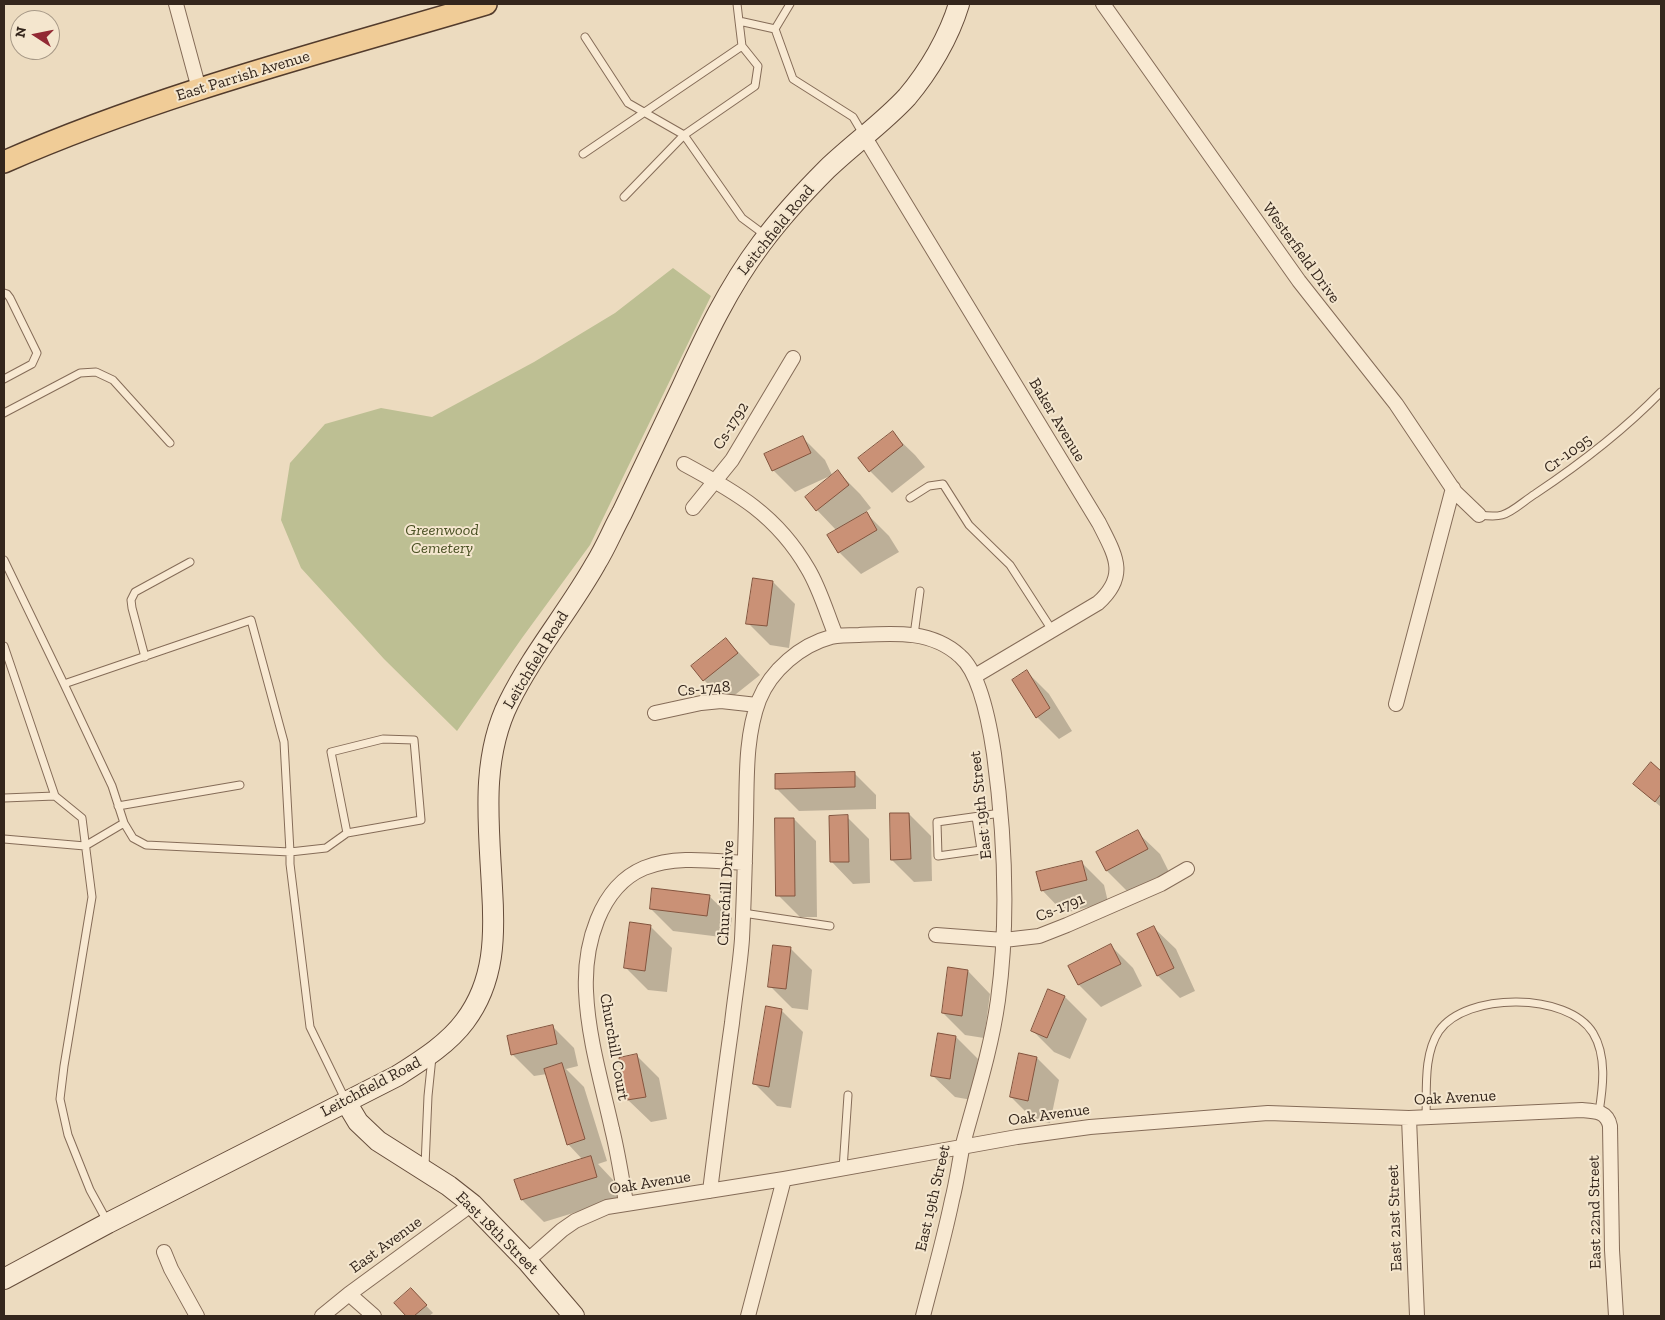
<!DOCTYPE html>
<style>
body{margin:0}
#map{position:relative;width:1665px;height:1320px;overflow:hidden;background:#ecdbbf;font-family:"Zilla Slab",serif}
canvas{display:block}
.frame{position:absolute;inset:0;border:5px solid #34261c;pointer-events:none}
.north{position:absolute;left:10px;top:10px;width:50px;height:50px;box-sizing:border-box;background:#f4e6ce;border:1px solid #a79987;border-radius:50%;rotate:281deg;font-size:14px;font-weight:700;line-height:20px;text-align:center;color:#34261c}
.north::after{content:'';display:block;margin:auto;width:18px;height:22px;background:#922934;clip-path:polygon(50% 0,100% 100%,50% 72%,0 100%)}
</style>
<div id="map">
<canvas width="1665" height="1320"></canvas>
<div class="frame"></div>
<div class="north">N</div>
</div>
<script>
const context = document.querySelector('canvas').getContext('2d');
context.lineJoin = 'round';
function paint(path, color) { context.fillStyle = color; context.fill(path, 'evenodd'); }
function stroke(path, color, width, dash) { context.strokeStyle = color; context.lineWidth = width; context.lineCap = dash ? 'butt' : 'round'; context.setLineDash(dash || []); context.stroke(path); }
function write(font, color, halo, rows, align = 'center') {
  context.font = font + ' "Zilla Slab",serif'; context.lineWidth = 4; context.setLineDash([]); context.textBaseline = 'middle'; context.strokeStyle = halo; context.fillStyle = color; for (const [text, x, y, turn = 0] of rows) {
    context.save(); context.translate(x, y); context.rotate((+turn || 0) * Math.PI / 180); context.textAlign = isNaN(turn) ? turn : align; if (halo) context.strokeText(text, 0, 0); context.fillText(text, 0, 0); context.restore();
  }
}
paint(new Path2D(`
 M673,268L711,296L590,545L522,638L457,731L384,659L301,568L281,520L290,463L325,424L381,408L432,417L534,362L615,313Z`), '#bdbf93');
paint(new Path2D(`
 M892,433L915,455L925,467L892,493L870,471Z
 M803,438L825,460L832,475L795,492L773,470Z
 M838,472L860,494L871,508L860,516L861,517L867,514L889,536L899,552L861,574L839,552L837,531L817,510Z
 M773,582L795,604L789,648L770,645L748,623Z
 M726,639L760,675L726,702L704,680Z
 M1027,672L1049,694L1072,731L1059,739L1037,717Z
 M1651,764L1661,772V807L1642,791Z
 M854,773L876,795V809L799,811L777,789Z
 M909,814L931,836L932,881L914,882L892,860Z
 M847,817L869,839L870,883L853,884L831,861Z
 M794,819L816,841L817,917H800L778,895Z
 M1137,832L1160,854L1169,872L1129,893L1107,871L1097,852Z
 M1082,863L1104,885L1108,902L1064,913L1042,890Z
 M709,896L732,918L729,938L673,931L651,909Z
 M650,926L672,948L667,992L648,990L626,968Z
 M1153,927L1176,949L1195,991L1180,998L1158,976Z
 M1111,946L1133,968L1142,986L1101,1007L1079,985L1070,966Z
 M790,948L812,970L808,1010L792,1008L770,986Z
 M968,971L990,994L984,1038L965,1035L943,1013Z
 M1065,997L1087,1019L1070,1059L1054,1052L1032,1030Z
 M781,1010L803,1032L791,1108L777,1106L755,1084Z
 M552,1026L574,1048L578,1066L566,1069L584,1087L607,1161L598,1164L613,1180L619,1199L544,1222L522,1200L516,1180L583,1160L568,1144L547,1074L534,1076L512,1054Z
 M939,1035L956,1037L978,1059L972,1100L955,1097L932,1075Z
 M637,1056L659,1078L667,1119L651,1122L628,1100L620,1059Z
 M1037,1058L1059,1080L1050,1123L1033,1119L1011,1097Z
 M418,1297L433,1313L429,1316H408L396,1303Z`), '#0003');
const building = new Path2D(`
 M893,431L903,445L869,472L858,458Z
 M803,436L811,453L772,471L764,454Z
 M838,470L849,485L816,511L805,497Z
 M867,512L877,530L838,553L827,535Z
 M753,578L773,581L767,626L746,624Z
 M726,638L738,653L703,681L691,666Z
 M1027,670L1050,708L1036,718L1012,680Z
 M1651,762L1661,771V794L1655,802L1633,784Z
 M855,772V787L775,789V774Z
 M890,813H909L911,859L891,860Z
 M848,815L849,862H830L829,816Z
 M775,818H794L795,896H776Z
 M1138,830L1148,849L1106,871L1096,852Z
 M1082,861L1087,880L1041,891L1036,872Z
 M652,888L710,895L707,916L650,909Z
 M630,922L651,925L645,971L624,968Z
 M1154,926L1174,968L1157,976L1137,934Z
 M1111,944L1121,964L1078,985L1068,966Z
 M773,945L791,947L786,989L768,987Z
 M948,967L968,970L962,1016L942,1013Z
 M1048,989L1065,996L1047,1038L1031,1031Z
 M766,1006L782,1009L769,1087L753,1084Z
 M553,1025L557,1044L511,1055L507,1036Z
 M938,1033L956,1036L950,1079L931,1076Z
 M1019,1053L1037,1057L1028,1101L1010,1097Z
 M637,1054L646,1097L627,1100L619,1058Z
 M562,1063L585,1139L567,1145L544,1069Z
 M591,1156L597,1177L521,1200L514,1180Z
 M411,1288L427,1305L414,1316H406L394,1303Z`);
paint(building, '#ca9176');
stroke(building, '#83543e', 1);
const lane = new Path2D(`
 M737,4L739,21L775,29L793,79L853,117L863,134
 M739,21L742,46L758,66L755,86L684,135L742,218L765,235
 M775,29L790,4
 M585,37L628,103L684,135L624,197
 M583,154L742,46
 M4,293L7,294L10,298L37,353L32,364L4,379
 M4,413L80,373L96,372L113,380L170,443
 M910,498L929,486L943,484L969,525L1010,565L1052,630
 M1479,515C1487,516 1495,517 1502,515C1513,512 1525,500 1535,494C1580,464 1623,431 1661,392
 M4,560L64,684
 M914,635L920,591
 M4,646L55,796
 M145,657L132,608L131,600L135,592L190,562
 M4,798L55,796L82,818L92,897L64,1066L60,1099L68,1135L90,1190L107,1221
 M118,806L240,785
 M976,817L981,850L938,856L937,822L1001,813
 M4,839L85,846L124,823
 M743,913L830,926
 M346,1101L310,1027L290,864V852L284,742L251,620L64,684L112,786L124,823L133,838L146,845L290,852L326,848L347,833L421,820L414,740L383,739L331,752L347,833
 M1426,1117C1427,1090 1423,1055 1439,1031C1466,992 1568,992 1593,1033C1607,1056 1603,1087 1599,1112
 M425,1166L428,1096L432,1057
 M843,1169L848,1095`);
const street = new Path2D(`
 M176,4L199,89
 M1103,4L1299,281L1396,404L1455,492L1479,515
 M864,136L1099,523C1115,555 1129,575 1098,603L975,676
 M684,464C736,492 777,515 808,569C820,589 827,614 836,636
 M693,508L732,460L793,358
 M1396,704L1453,488
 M655,713L701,703L721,701L757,705
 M936,935L1004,940L1039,936L1067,925L1161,884L1187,869
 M1409,1118L1417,1316
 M710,1191C717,1135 724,1079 732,1023C735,995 740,967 742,939C744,899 745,859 746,819C747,779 745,737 759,700C771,670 801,645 831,637C840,635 850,635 859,635C894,633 932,630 960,656C981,674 990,727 994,754C1005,836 1009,919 998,1000C991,1050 976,1096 963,1144C959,1163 957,1181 952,1200C944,1239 933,1277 923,1316
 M626,1203C622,1179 618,1153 612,1129C602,1084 588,1038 586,991C584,946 599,887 644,868C676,855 712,861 745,863
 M164,1252L171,1269L197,1316
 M527,1261L562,1230L575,1221L607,1207L784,1179L1017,1137L1090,1127L1268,1113L1409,1118L1582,1110C1595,1111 1607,1111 1610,1126L1612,1250L1616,1316
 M349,1294L374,1316
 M322,1316L349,1294L472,1204
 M748,1316L784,1179`);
const secondary = new Path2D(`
 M346,1102L358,1122L378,1141L449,1186L472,1204L527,1261L574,1316
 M4,1279L108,1223L397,1076C422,1060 448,1044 465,1021C495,981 495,935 492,888C489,826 480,760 509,702C533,653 569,611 596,563C606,547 613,529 622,513C642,471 662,429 682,387C705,337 728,288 761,244C781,217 804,192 827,169C853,144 883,123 907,97C929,71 949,37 959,4`);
const primary = new Path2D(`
 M4,162C159,94 324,52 486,4`);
stroke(lane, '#856c58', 9);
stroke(street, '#856c58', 16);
stroke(secondary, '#664d3b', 22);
stroke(primary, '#523b2c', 24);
stroke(lane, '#f8e9d2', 7);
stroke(street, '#f8e9d2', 14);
stroke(secondary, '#f8e9d2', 20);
stroke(primary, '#f0cc97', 21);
write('16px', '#34261c', '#f4e6ce', [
 ["East Parrish Avenue",243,76,-17],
 ["Leitchfield Road",776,230,-51],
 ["Westerfield Drive",1301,253,54],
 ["Baker Avenue",1057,420,59],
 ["Cs-1792",731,426,-58],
 ["Cr-1095",1568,454,-36],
 ["Leitchfield Road",536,660,-59],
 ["Cs-1748",704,689,-5],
 ["East 19th Street",981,805,-96],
 ["Churchill Drive",726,893,-87],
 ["Cs-1791",1060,908,-22],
 ["Churchill Court",614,1047,80],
 ["Leitchfield Road",371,1087,-28],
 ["Oak Avenue",1455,1098,-3],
 ["Oak Avenue",1049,1115,-8],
 ["Oak Avenue",650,1183,-9],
 ["East 19th Street",933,1198,-77],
 ["East 22nd Street",1595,1212,-91],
 ["East 21st Street",1395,1218,-92],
 ["East 18th Street",497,1233,45],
 ["East Avenue",386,1245,-36]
]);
write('italic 16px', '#495023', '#f4e6ce', [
 ["Greenwood",442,530],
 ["Cemetery",442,548]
]);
</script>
